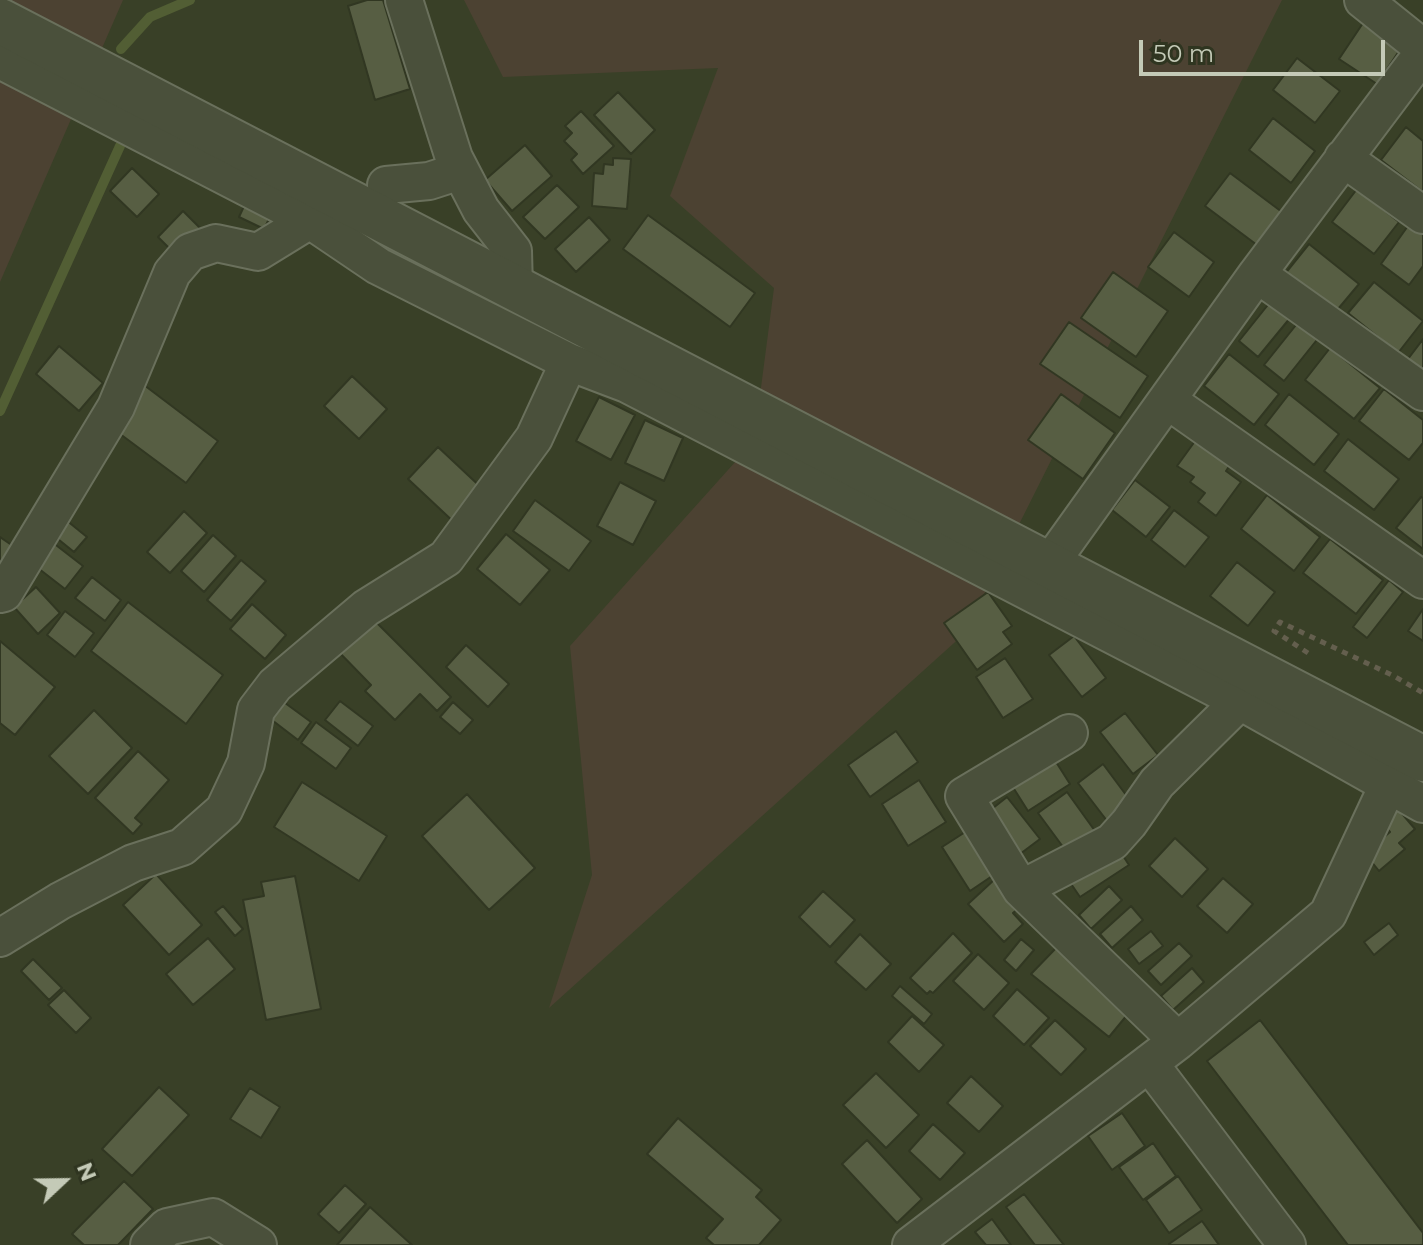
<!DOCTYPE html>
<style>
body{margin:0}
#map{position:relative;width:1423px;height:1245px;overflow:hidden;background:#394027;font-family:Montserrat,sans-serif}
canvas{display:block}
.north{position:absolute;left:24px;top:1141px;width:80px;height:80px;-webkit-text-stroke:6px #2f3520;paint-order:stroke;rotate:68deg;font-size:22px;font-weight:700;line-height:32px;text-align:center;color:#c4cab7}
.north::after{content:'';display:block;margin:auto;width:28px;height:36px;background:#c4cab7;clip-path:polygon(50% 0,100% 100%,50% 72%,0 100%)}
.scale{position:absolute;left:1139px;top:40px;width:246px;height:36px;box-sizing:border-box;border:4px solid #c4cab7;border-top:0;padding-left:10px;font-size:24px;line-height:28px;white-space:nowrap;color:#c4cab7;-webkit-text-stroke:6px #2f3520;paint-order:stroke}
</style>
<div id="map">
<canvas width="1423" height="1245"></canvas>
<div class="north">N</div>
<div class="scale">50 m</div>
</div>
<script>
const context = document.querySelector('canvas').getContext('2d');
context.lineJoin = 'round';
function paint(path, color) { context.fillStyle = color; context.fill(path, 'evenodd'); }
function stroke(path, color, width, dash) { context.strokeStyle = color; context.lineWidth = width; context.lineCap = dash ? 'butt' : 'round'; context.setLineDash(dash || []); context.stroke(path); }
paint(new Path2D(`
 M0,0H123L0,282Z
 M464,0H1282L964,634L549,1008L592,875L570,646L754,441L774,288L670,196L718,68L503,77Z`), '#4c4232');
stroke(new Path2D(`
 M121,49L150,17L190,0
 M0,411L120,146`), '#525e34', 10);
const building = new Path2D(`
 M367,0H383L410,89L375,100L348,6Z
 M1365,20L1403,45L1377,84L1339,59Z
 M1297,58L1340,91L1315,123L1273,90Z
 M618,92L655,130L631,154L594,115Z
 M581,111L614,146L583,174L571,160L577,154L564,141L572,133L565,126Z
 M1273,118L1315,151L1291,183L1249,150Z
 M1406,127L1423,141V192L1381,160Z
 M525,145L552,176L512,211L485,180Z
 M613,158L631,159L627,209L592,206L594,173L603,174L604,164L613,165Z
 M132,168L159,194L137,217L110,191Z
 M1230,173L1282,212L1257,245L1205,206Z
 M557,185L579,207L545,239L523,217Z
 M1357,189L1399,222L1374,254L1332,222Z
 M245,204L270,217L264,229L239,217Z
 M183,211L200,228L175,254L158,237Z
 M648,215L755,293L730,327L623,249Z
 M589,217L610,240L576,272L555,249Z
 M1410,223L1423,233V266L1409,285L1381,264Z
 M1174,232L1214,262L1189,297L1148,267Z
 M1309,244L1359,284L1333,315L1284,275Z
 M1113,272L1168,311L1136,357L1081,318Z
 M1374,282L1423,321L1398,353L1348,313Z
 M1275,296L1295,312L1258,357L1239,341Z
 M1300,320L1320,336L1284,381L1264,365Z
 M1069,322L1148,376L1120,418L1040,364Z
 M1423,339V370L1408,359Z
 M59,346L103,383L79,411L36,374Z
 M1330,348L1380,388L1354,419L1305,380Z
 M1229,354L1279,394L1254,425L1204,386Z
 M352,376L387,409L359,439L324,406Z
 M144,385L218,441L186,483L112,428Z
 M1384,389L1423,420V443L1409,460L1359,421Z
 M1061,394L1115,433L1083,479L1028,440Z
 M1289,394L1339,434L1314,465L1265,425Z
 M599,397L635,415L611,460L576,441Z
 M645,420L683,438L664,481L625,463Z
 M1198,437L1232,462L1226,471L1241,482L1216,516L1198,502L1205,493L1190,482L1194,477L1177,466Z
 M1348,439L1399,479L1374,510L1324,471Z
 M438,447L487,493L457,525L408,479Z
 M1135,480L1170,507L1146,537L1112,510Z
 M620,482L656,501L633,545L597,526Z
 M1267,495L1320,537L1294,571L1241,529Z
 M1421,497L1423,498V549L1396,528Z
 M535,500L591,541L569,571L513,531Z
 M1174,510L1209,537L1185,567L1151,540Z
 M184,511L207,533L170,573L147,552Z
 M66,520L87,537L74,552L53,535Z
 M506,534L550,570L520,605L477,569Z
 M213,535L236,556L204,592L181,571Z
 M0,537L13,546L0,566Z
 M1330,539L1383,580L1356,614L1303,573Z
 M52,542L83,566L65,589L34,565Z
 M241,560L266,581L231,621L207,600Z
 M1237,562L1275,592L1248,626L1210,596Z
 M92,577L121,600L105,621L75,598Z
 M1389,580L1403,592L1367,638L1353,627Z
 M36,587L60,613L38,634L14,607Z
 M988,592L1012,626L1003,632L1012,644L977,670L944,623Z
 M128,602L223,675L186,724L91,651Z
 M252,604L286,635L265,659L230,629Z
 M1423,609V641L1408,631Z
 M65,611L94,633L75,657L47,635Z
 M368,614L451,697L437,711L420,694L395,720L365,691L371,685L334,647Z
 M1074,636L1106,678L1082,697L1049,655Z
 M0,641L55,687L15,735L0,723Z
 M466,645L509,684L488,707L446,667Z
 M1005,658L1033,699L1003,718L976,677Z
 M281,700L311,722L298,740L268,717Z
 M340,701L373,726L358,746L325,720Z
 M453,702L473,720L460,734L440,717Z
 M94,710L132,748L88,794L49,756Z
 M1125,713L1158,755L1133,774L1100,732Z
 M316,722L351,748L336,769L301,743Z
 M896,731L918,762L870,797L848,765Z
 M138,751L169,780L135,818L142,824L133,834L95,798Z
 M1051,754L1070,784L1028,811L1009,781Z
 M1103,764L1135,807L1111,826L1078,783Z
 M919,780L946,822L908,846L882,804Z
 M302,782L387,836L359,881L274,827Z
 M1067,792L1095,831L1066,851L1038,813Z
 M467,794L535,868L489,910L422,836Z
 M1007,797L1040,839L1016,857L983,816Z
 M1398,809L1415,829L1399,843L1405,849L1379,871L1367,856L1377,843L1390,832L1384,825L1385,820Z
 M973,827L1001,870L970,891L942,847Z
 M1175,838L1208,869L1182,897L1149,866Z
 M1114,842L1129,865L1080,897L1065,875Z
 M156,874L202,925L169,955L123,905Z
 M295,876L321,1009L266,1020L243,900L264,896L261,882Z
 M1223,878L1253,904L1227,933L1197,906Z
 M995,879L1021,906L1013,913L1023,924L1004,942L968,904Z
 M1109,886L1122,900L1091,929L1079,915Z
 M823,891L855,920L830,947L799,917Z
 M223,906L243,929L235,936L215,912Z
 M1131,906L1143,920L1112,948L1100,934Z
 M1389,923L1398,935L1374,955L1364,942Z
 M1151,931L1163,946L1139,964L1128,949Z
 M953,933L972,953L933,993L930,991L927,994L910,978Z
 M860,934L891,964L866,990L835,962Z
 M208,938L235,969L193,1005L166,974Z
 M1021,939L1034,950L1016,971L1004,960Z
 M1179,943L1192,956L1161,985L1148,971Z
 M1058,946L1132,1009L1109,1037L1031,974Z
 M978,954L1009,983L984,1010L953,981Z
 M33,959L62,988L49,1000L21,971Z
 M1192,968L1204,982L1173,1010L1161,996Z
 M900,986L932,1014L924,1024L892,996Z
 M1017,989L1049,1018L1024,1045L993,1016Z
 M64,990L91,1018L76,1033L48,1005Z
 M912,1016L944,1045L919,1072L888,1042Z
 M1055,1020L1086,1049L1061,1075L1030,1046Z
 M1260,1020L1423,1233V1245H1348L1207,1061Z
 M876,1073L919,1115L886,1148L843,1105Z
 M971,1076L1003,1106L979,1132L947,1103Z
 M159,1087L189,1115L132,1176L102,1149Z
 M250,1088L280,1107L261,1138L230,1119Z
 M1122,1113L1145,1146L1112,1170L1088,1136Z
 M678,1118L762,1190L756,1197L781,1220L759,1245H714L706,1238L723,1219L647,1154Z
 M933,1124L965,1153L940,1180L909,1151Z
 M867,1140L922,1199L897,1223L842,1164Z
 M1153,1143L1176,1176L1143,1200L1119,1167Z
 M1178,1176L1202,1210L1169,1233L1146,1200Z
 M124,1181L153,1209L118,1245H84L72,1234Z
 M345,1185L366,1204L339,1233L318,1214Z
 M1024,1194L1064,1245H1035L1006,1207Z
 M370,1207L412,1245H337Z
 M992,1219L1011,1245H986L975,1232Z
 M1202,1221L1219,1245H1170L1169,1244Z`);
paint(building, '#575e43');
stroke(building, '#313722', 2);
const minor = new Path2D(`
 M404,0L454,158L481,210L513,251L514,289
 M1363,0L1423,48
 M0,60L310,220L378,266L569,362L627,384L1240,701L1423,804
 M1343,158L1423,215
 M386,185L429,181L460,171
 M1257,274L1423,392
 M1167,400L1423,580
 M1048,566L1257,274L1423,53
 M0,594L4,593L116,407L172,273L190,252L216,243L258,252L310,220
 M1069,733L964,796L1021,889L1178,1041
 M1021,889L1112,842L1129,823L1157,783L1240,701
 M0,938L60,901L133,863L182,847L224,810L246,763L256,710L275,685L366,608L446,558L534,438L569,362
 M1149,1063L1287,1245
 M149,1245L167,1227L213,1217L258,1245
 M911,1245L1178,1041L1328,914L1389,783`);
const tertiary = new Path2D(`
 M0,21L1423,759`);
stroke(minor, '#6a705c', 40);
stroke(tertiary, '#6a705c', 48);
stroke(new Path2D(`
 M1308,653L1274,631L1280,622L1394,676L1423,693`), '#645f4e', 5, [6, 6]);
stroke(minor, '#4a503b', 36);
stroke(tertiary, '#4a503b', 44);
</script>
